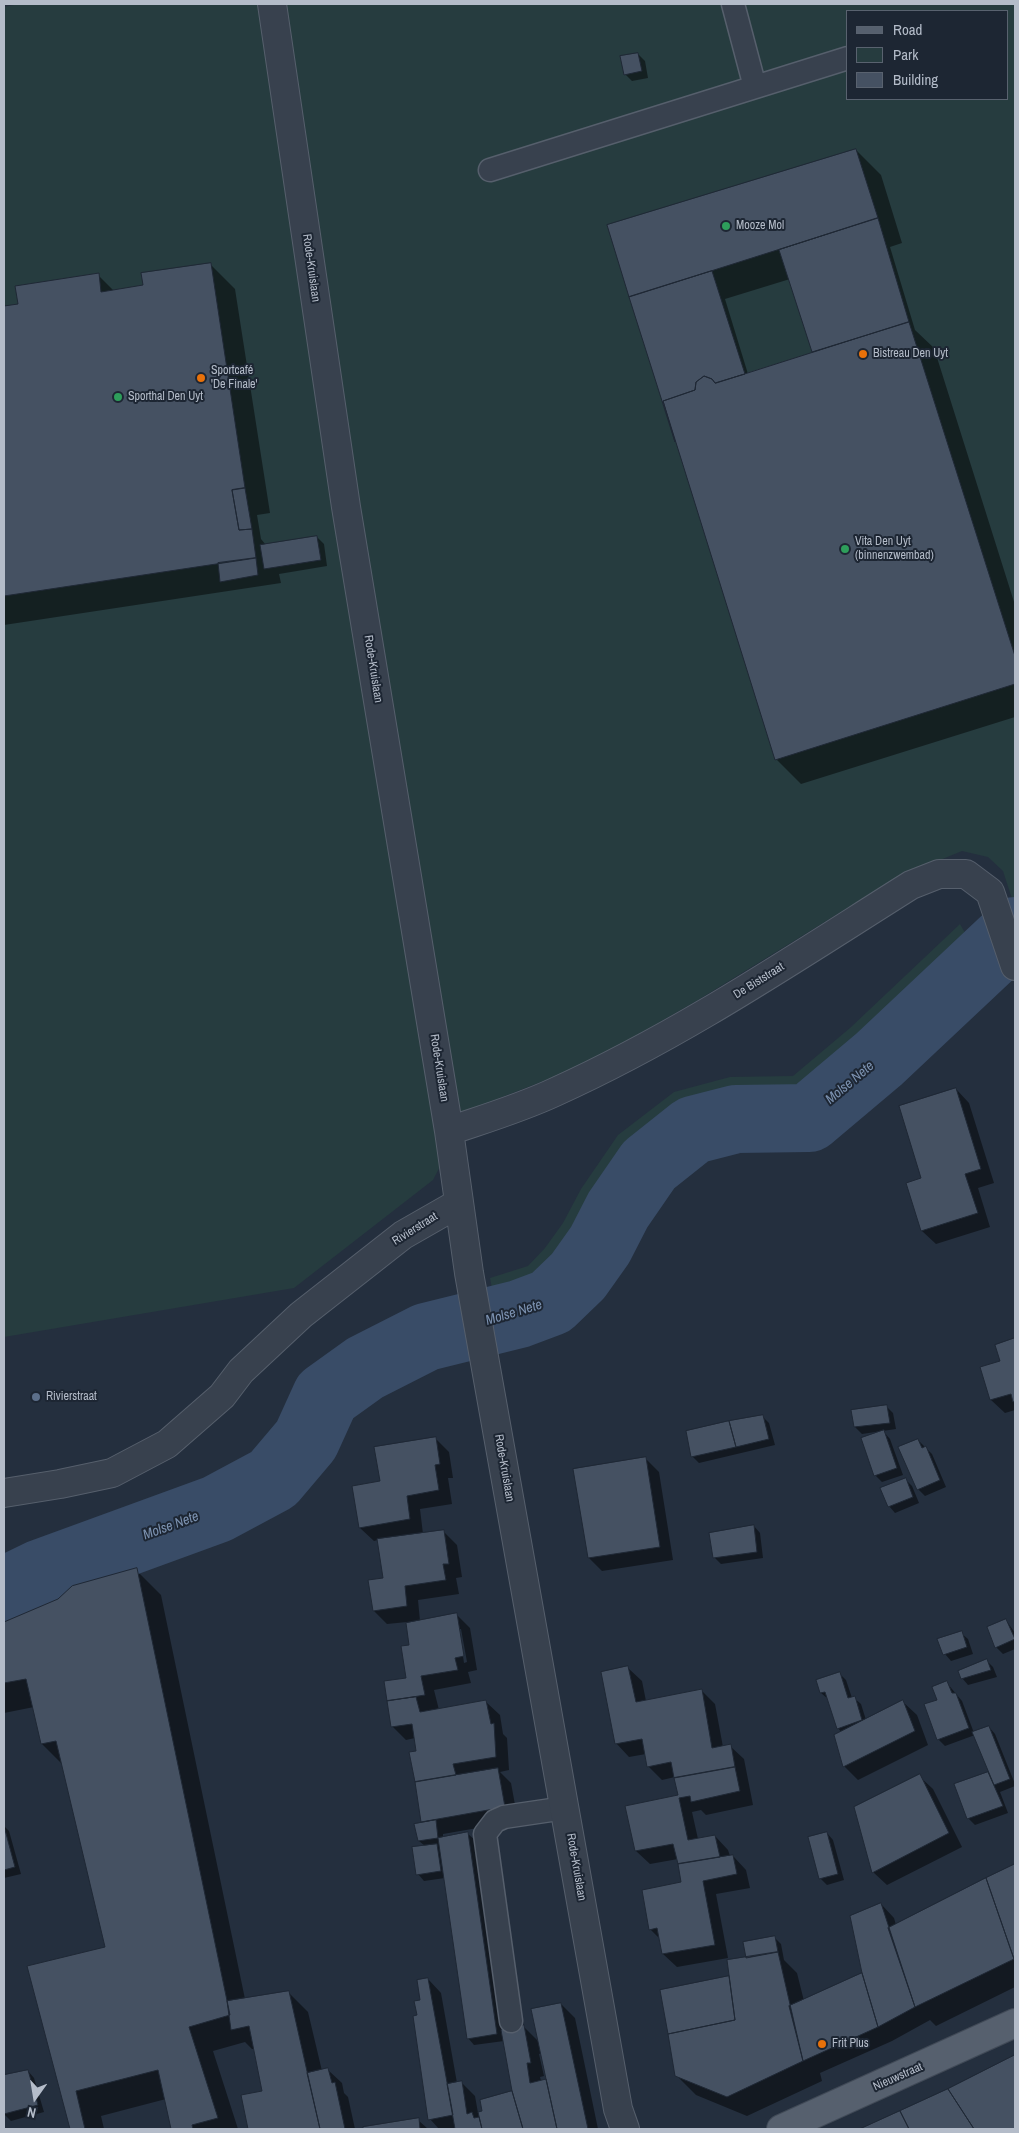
<!DOCTYPE html>
<meta charset="utf-8">
<style>
body{margin:0}
#map{position:relative;width:1019px;height:2133px;overflow:hidden;background:#242f3e;font-family:"Archivo Narrow",sans-serif}
canvas{display:block}
.frame{position:absolute;inset:0;border:5px solid #b4bcc9;pointer-events:none}
.legend{position:absolute;left:846px;top:10px;width:162px;height:90px;box-sizing:border-box;background:#1d2633;border:1px solid #59626f;margin:0;padding:6px 9px;list-style:none;font-size:15px;color:#b4bcc9}
.legend li{display:flex;align-items:center;gap:10px;height:25px}
.legend b{width:25px;border:1px solid #59626f}
.north{position:absolute;left:10px;top:2073px;width:50px;height:50px;-webkit-text-stroke:4px #1d2633;paint-order:stroke;rotate:193deg;font-size:14px;font-weight:700;line-height:20px;text-align:center;color:#b4bcc9}
.north::after{content:'';display:block;margin:auto;width:18px;height:22px;background:#b4bcc9;clip-path:polygon(50% 0,100% 100%,50% 72%,0 100%)}
</style>
<div id="map">
<canvas width="1019" height="2133"></canvas>
<div class="frame"></div>
<ul class="legend">
<li><b style="height:6px;background:#56606e"></b>Road</li>
<li><b style="height:14px;background:#263c3f"></b>Park</li>
<li><b style="height:14px;background:#455162"></b>Building</li>
</ul>
<div class="north">N</div>
</div>
<script>
const context = document.querySelector('canvas').getContext('2d');
context.lineJoin = 'round';
function paint(path, color) { context.fillStyle = color; context.fill(path, 'evenodd'); }
function stroke(path, color, width, dash) { context.strokeStyle = color; context.lineWidth = width; context.lineCap = dash ? 'butt' : 'round'; context.setLineDash(dash || []); context.stroke(path); }
function write(font, color, halo, rows, align = 'center') {
  context.font = font + ' "Archivo Narrow",sans-serif'; context.lineWidth = 4; context.setLineDash([]); context.textBaseline = 'middle'; context.strokeStyle = halo; context.fillStyle = color; for (const [text, x, y, turn = 0] of rows) {
    context.save(); context.translate(x, y); context.rotate((+turn || 0) * Math.PI / 180); context.textAlign = isNaN(turn) ? turn : align; if (halo) context.strokeText(text, 0, 0); context.fillText(text, 0, 0); context.restore();
  }
}
paint(new Path2D(`
 M19,4H1015V908L1003,871L988,857L962,851L896,878L698,1000L587,1064L469,1110L433,1180L294,1288L4,1337V7ZM848,11H1008V99H848Z
 M960,924L982,963L879,1059L809,1118L736,1119L693,1130L649,1165L618,1210L600,1245L578,1276L551,1302L498,1319L490,1278L528,1266L545,1248L563,1223L581,1189L618,1135L674,1092L730,1077L793,1076L850,1028Z`), '#263c3f');
paint(new Path2D(`
 M638,54L645,61L648,78L632,81L625,74Z
 M856,150L881,175L902,243L890,247L915,330L934,348L1015,605V717L801,784L776,759L630,296ZM790,279L814,353L748,374L725,299Z
 M210,264L235,289L270,513L257,515L261,539L266,545L317,537L324,544L327,566L279,574L281,583L4,625V308L19,305L98,275L114,291L144,286Z
 M956,1089L969,1103L994,1183L978,1188L990,1227L936,1244L922,1231L907,1184L923,1179Z
 M1015,1340V1410L1005,1413L991,1400L1002,1362L997,1346Z
 M887,1407L893,1413L896,1429L862,1434L855,1427L853,1411Z
 M762,1416L769,1423L775,1445L699,1463L692,1456Z
 M883,1431L890,1439L903,1475L882,1482L875,1475Z
 M435,1438L449,1452L453,1478H448L452,1504L420,1509L423,1534L443,1531L457,1545L462,1577L456,1578L459,1594L418,1600L420,1621L457,1615L470,1628L477,1670L468,1672L471,1683L434,1690L439,1710L486,1702L500,1715L503,1734L507,1738L509,1770L500,1772L511,1783L518,1821L443,1834V1838L468,1834L475,1840L502,2031L523,2026L540,2043L561,2004L575,2018L598,2129H439L430,2119L418,2016L428,1979L441,1993L457,2083L461,2082L475,2096L478,2113L484,2112L513,2092L504,2041L474,2045L468,2038L445,1878L424,1881L418,1874L425,1846L419,1841L424,1823L411,1753L418,1752L415,1738L406,1740L392,1726L385,1682L407,1679L410,1646L407,1622L387,1624L374,1611L384,1579L378,1540L374,1541L360,1528L381,1482ZM459,1629H461L467,1662L464,1663ZM542,2053L547,2079L541,2081L540,2077L544,2076L539,2054Z
 M918,1440L932,1454L946,1487L925,1496L918,1489Z
 M645,1458L659,1472L673,1560L602,1571L589,1558Z
 M906,1480L912,1486L919,1503L895,1513L889,1506Z
 M754,1526L760,1533L763,1558L721,1564L714,1557Z
 M136,1570L161,1595L245,1999L288,1992L308,2012L322,2071L328,2070L342,2083L344,2093L348,2097L355,2129H249L243,2096L264,2092L255,2049H252L245,2042L213,2051L238,2129H173L166,2099L101,2116L104,2129H72L29,1967L107,1948L63,1765L42,1744L34,1707L4,1713V1623Z
 M1006,1620L1015,1633V1649L1003,1654L996,1647Z
 M961,1633L968,1639L973,1654L951,1661L945,1654Z
 M986,1660L993,1667L997,1677L968,1685L962,1678Z
 M628,1668L642,1681L646,1701L701,1690L715,1704L723,1747L730,1746L744,1759L753,1805L706,1815L701,1810L692,1812L698,1839L715,1836L728,1850L730,1856H733L746,1870L750,1888L716,1894L728,1958L677,1967L663,1954L660,1939L650,1929L683,1883L678,1859L650,1864L636,1851L679,1796L675,1777L662,1780L648,1766L646,1754L629,1757L616,1743Z
 M839,1673L846,1680L852,1698H854L861,1704L866,1720L903,1702L917,1715L928,1745L858,1780L844,1766L842,1733L838,1728L828,1699L821,1693Z
 M947,1683L962,1701L974,1733L989,1727L995,1734L1015,1784V1786L1000,1792L1008,1813L975,1825L968,1818L956,1784L990,1772L975,1735L945,1746L939,1740L926,1705L938,1700Z
 M919,1776L933,1789L962,1847L887,1885L873,1872Z
 M4,1826L9,1831L21,1874L4,1878Z
 M827,1833L833,1840L844,1880L827,1885L820,1878Z
 M1015,1865V1987L936,2026L930,2020L892,2041L820,2073L822,2081L747,2116L696,2095L676,2075L728,1978L731,1980L748,1958L774,1937L781,1944L784,1960L797,1973L804,2001L863,1973L881,1904L894,1918L896,1925Z
 M1015,2056V2129H863L949,2090Z
 M28,2071L34,2078L44,2112L11,2121L4,2114V2076Z
 M418,2120L428,2129L364,2128Z`), '#0007');
stroke(new Path2D(`
 M4,1591L39,1574L217,1509L273,1479L306,1440L326,1396L365,1368L426,1337L519,1314L551,1302L578,1276L600,1245L618,1210L649,1165L693,1130L736,1119L809,1118L879,1059L1015,931`), '#394c67', 68);
const building = new Path2D(`
 M638,53L642,71L624,75L620,56Z
 M856,149L878,218L629,297L607,225Z
 M878,218L909,322L812,352L779,250Z
 M211,263L245,488L232,490L239,530L252,529L256,558L4,596V306L18,304L15,286L99,273L101,292L143,285L141,273Z
 M712,271L745,374L715,383L712,379L704,376L696,382L695,390L663,401L675,442L629,297Z
 M909,322L1015,656V684L775,760L663,401L695,390L696,382L704,376L712,379L715,383Z
 M245,488L252,529L239,530L232,490Z
 M317,536L321,560L264,569L260,545Z
 M256,558L258,575L220,582L218,563Z
 M956,1088L981,1169L965,1174L978,1213L921,1231L906,1183L921,1178L899,1106Z
 M1015,1338V1401L1013,1402L1011,1394L990,1400L980,1367L1000,1361L995,1345Z
 M887,1405L890,1423L854,1427L851,1410Z
 M763,1415L769,1439L736,1447L729,1421Z
 M729,1421L736,1447L691,1457L686,1431Z
 M884,1430L897,1468L874,1476L861,1438Z
 M436,1437L440,1464L435,1465L439,1490L407,1496L410,1519L359,1528L352,1486L380,1481L374,1447Z
 M918,1439L922,1448L926,1446L940,1480L917,1490L898,1447Z
 M646,1457L660,1547L588,1558L573,1469Z
 M906,1478L913,1497L888,1507L880,1488Z
 M754,1525L757,1552L713,1558L709,1533Z
 M444,1530L449,1564H443L446,1580L405,1586L407,1606L373,1611L368,1580L383,1578L377,1539Z
 M137,1568L230,2015L189,2027L218,2118L192,2125L193,2129H171L158,2070L76,2091L85,2129H70L27,1966L105,1947L56,1741L41,1744L26,1679L4,1683V1622L58,1599L72,1586Z
 M457,1613L464,1656L455,1658L458,1670L421,1676L425,1695L387,1701L384,1681L406,1678L401,1646L409,1645L406,1623Z
 M1006,1619L1015,1639L995,1648L987,1627Z
 M962,1631L967,1647L943,1655L937,1639Z
 M987,1659L991,1670L961,1679L958,1671Z
 M628,1666L636,1702L702,1689L712,1748L731,1744L735,1767L674,1778L671,1762L647,1767L642,1739L615,1744L601,1672Z
 M840,1672L848,1698L855,1696L862,1720L837,1729L825,1692L820,1693L816,1680Z
 M947,1681L952,1693H956L969,1728L937,1740L924,1704L937,1700L932,1687Z
 M416,1697L420,1712L486,1700L491,1724L494,1723L496,1757L453,1764L456,1775L415,1782L409,1752L416,1751L412,1724L391,1727L387,1701Z
 M903,1700L915,1731L843,1767L834,1735Z
 M989,1726L1010,1779L994,1785L972,1732Z
 M735,1767L740,1791L691,1802L690,1796L679,1798L688,1840L715,1835L720,1857L678,1864L673,1844L635,1851L625,1806L678,1795L674,1778Z
 M498,1768L505,1807L421,1822L415,1782Z
 M988,1772L1003,1806L967,1819L954,1784Z
 M920,1774L949,1833L872,1873L854,1807Z
 M436,1820L438,1838L418,1841L414,1824Z
 M4,1826L15,1867L4,1870Z
 M468,1832L497,2034L467,2039L438,1838Z
 M827,1832L838,1874L819,1879L808,1837Z
 M437,1844L441,1871L416,1875L412,1847Z
 M733,1855L737,1874L703,1881L715,1945L662,1954L657,1928L649,1930L642,1890L681,1882L678,1864Z
 M1015,1864V1958L1014,1959L986,1878Z
 M986,1878L1014,1959L915,2007L888,1928Z
 M881,1903L915,2007L878,2027L862,1973L850,1916Z
 M775,1936L778,1952L746,1958L743,1942Z
 M778,1952L803,2061L727,2097L675,2076L668,2034L735,2020L727,1960Z
 M862,1973L878,2027L803,2061L789,2006Z
 M729,1976L735,2020L668,2034L660,1990Z
 M428,1978L453,2115L428,2120L413,2016L417,2015L414,2001L420,2000L417,1980Z
 M289,1991L320,2129H248L241,2095L262,2091L249,2026L231,2030L227,2001Z
 M561,2003L588,2129H557L546,2079L531,2009Z
 M524,2025L531,2063H527L530,2083L546,2079L557,2129H523L512,2091L501,2030Z
 M1015,2055V2129H974L948,2089Z
 M328,2068L332,2083L335,2082L345,2129H320L307,2073Z
 M28,2070L38,2105L4,2114V2075Z
 M462,2081L467,2114L472,2112L474,2118L479,2117L482,2129H455L447,2084Z
 M948,2089L974,2129H909L900,2111Z
 M512,2091L523,2129H482L478,2112L482,2111L480,2100Z
 M900,2111L909,2129H860Z
 M419,2118L420,2129H363V2127Z`);
paint(building, '#455162');
stroke(building, '#1f2835', 1);
const lane = new Path2D(`
 M733,4L755,87
 M490,170L848,58
 M511,2021L485,1834L495,1821L504,1817L565,1808`);
const street = new Path2D(`
 M272,4L346,507L449,1131L469,1273L618,2109L625,2129
 M449,1131C484,1119 521,1108 555,1092C681,1035 795,958 911,885L939,874H966L990,892L1015,966
 M4,1493L60,1484L112,1473L167,1444L222,1396L241,1371L301,1315L403,1235L459,1203`);
const primary = new Path2D(`
 M781,2129L1015,2023`);
stroke(lane, '#565f6c', 25);
stroke(street, '#565f6c', 30);
stroke(primary, '#414a57', 30);
stroke(lane, '#38414e', 22);
stroke(street, '#38414e', 28);
stroke(primary, '#56606e', 28);
for (const [x, y, r, color] of [
 [726,226,5,"#2e9e5b"],
 [863,354,5,"#e8710a"],
 [201,378,5,"#e8710a"],
 [118,397,5,"#2e9e5b"],
 [845,549,5,"#2e9e5b"],
 [36,1397,5,"#5c6f8a"],
 [822,2044,5,"#e8710a"]
]) { const dot = new Path2D(); dot.arc(x, y, r, 0, 2 * Math.PI); context.fillStyle = color; context.fill(dot); stroke(dot, '#1d2633', 2); }
write('12px', '#b4bcc9', '#1d2633', [
 ["Mooze Mol",736,226],
 ["Bistreau Den Uyt",873,354],
 ["Sportcafé",211,371],
 ["'De Finale'",211,385],
 ["Sporthal Den Uyt",128,397],
 ["Vita Den Uyt",855,542],
 ["(binnenzwembad)",855,556],
 ["Rivierstraat",46,1397],
 ["Frit Plus",832,2044]
], 'left');
write('12px', '#b4bcc9', '#1d2633', [
 ["Rode-Kruislaan",311,268,82],
 ["Rode-Kruislaan",373,669,81],
 ["De Biststraat",759,981,-32],
 ["Rode-Kruislaan",439,1068,81],
 ["Rivierstraat",415,1229,-32],
 ["Rode-Kruislaan",504,1468,80],
 ["Rode-Kruislaan",576,1867,80],
 ["Nieuwstraat",898,2077,-24]
]);
write('italic 14px', '#7c92b1', '#1d2633', [
 ["Molse Nete",850,1083,-40],
 ["Molse Nete",514,1313,-17],
 ["Molse Nete",171,1526,-20]
]);
</script>
